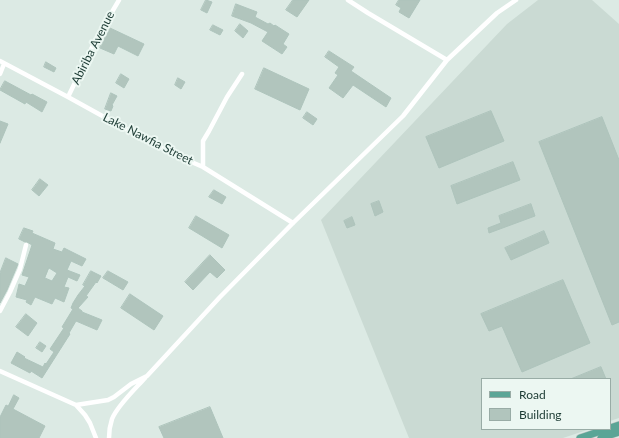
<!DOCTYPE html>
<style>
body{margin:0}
#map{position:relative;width:619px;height:438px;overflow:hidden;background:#dceae4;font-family:Lato,sans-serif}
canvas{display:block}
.legend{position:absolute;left:481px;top:378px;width:130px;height:52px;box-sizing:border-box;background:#ecf7f2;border:1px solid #99aca6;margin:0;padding:5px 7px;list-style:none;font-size:12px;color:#1c3b34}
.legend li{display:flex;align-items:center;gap:8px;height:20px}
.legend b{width:20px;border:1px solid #99aca6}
</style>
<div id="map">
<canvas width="619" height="438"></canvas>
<ul class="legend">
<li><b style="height:5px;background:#5ba596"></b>Road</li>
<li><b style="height:11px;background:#b1c5bd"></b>Building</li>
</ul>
</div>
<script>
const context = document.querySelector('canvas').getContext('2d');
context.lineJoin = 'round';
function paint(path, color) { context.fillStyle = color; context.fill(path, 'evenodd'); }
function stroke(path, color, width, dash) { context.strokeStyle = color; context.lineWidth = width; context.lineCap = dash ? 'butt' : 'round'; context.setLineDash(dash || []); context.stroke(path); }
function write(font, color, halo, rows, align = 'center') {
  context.font = font + ' Lato,sans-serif'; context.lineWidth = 4; context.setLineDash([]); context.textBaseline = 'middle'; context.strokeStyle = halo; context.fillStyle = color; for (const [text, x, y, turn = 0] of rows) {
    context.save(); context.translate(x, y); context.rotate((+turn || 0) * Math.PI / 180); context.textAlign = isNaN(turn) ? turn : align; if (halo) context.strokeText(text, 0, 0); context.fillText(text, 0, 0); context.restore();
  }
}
paint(new Path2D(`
 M538,0H592L619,24V418L610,421V379H482V429H590L563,438H409L321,220L507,24Z`), '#cadad3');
const building = new Path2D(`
 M206,0L212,2L207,13L201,10Z
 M293,0H309L297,17L286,10Z
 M399,0H420L409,18L399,12L401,8L396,5Z
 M236,4L257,12L255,17L268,24L270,23L274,26L275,25L289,34L283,44L287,47L282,54L262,41L268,32L251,23L232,16Z
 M240,24L248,31L243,38L235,31Z
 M213,25L223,30L220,35L210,30Z
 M110,28L144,44L138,56L118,46L114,54L100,48Z
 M329,51L354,67L351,71L391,98L386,107L353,85L343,98L329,88L338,75L335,73L339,67L325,57Z
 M46,62L56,68L54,72L44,67Z
 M264,68L309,89L300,110L255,89Z
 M121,74L129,79L124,88L116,83Z
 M178,78L185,82L181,89L175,85Z
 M5,81L31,95L32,94L47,102L42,112L26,102L25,104L0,90Z
 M111,93L117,96L112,105L113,106L111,111L105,109Z
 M491,111L504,141L439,168L426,137Z
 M307,112L317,119L313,125L303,118Z
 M602,117L619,160V322L612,325L539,142Z
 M0,121L8,124L0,143Z
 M513,162L520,180L457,204L451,186Z
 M40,179L48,185L39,196L32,190Z
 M214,190L226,197L222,204L209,197Z
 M379,201L383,212L375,216L371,204Z
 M531,204L535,216L489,233L488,228L501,223L499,216Z
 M196,216L229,235L222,248L189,228Z
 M352,217L355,225L347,228L344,221Z
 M24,228L33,231L32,233L55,243L53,249L62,252L64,248L86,259L82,266L71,261L67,270L80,275L77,281L68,277L64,287L69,288L64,302L55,298L52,304L35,297L31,305L26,302L27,300L16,297L19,284L25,286L29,277L22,275L32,245L27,242H25L19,239ZM49,268L57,273L52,281L45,278Z
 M544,231L549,243L511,260L505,248Z
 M210,255L225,270L217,278L210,272L193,290L185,282Z
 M6,258L18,264L7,290L0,303V273Z
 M91,271L101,276L97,283L96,282L86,296L88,297L78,308L82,311V312L102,320L97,330L76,321L69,333L70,334L42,378L31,371L30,373L11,363L17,352L25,357L24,358L43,367L45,363L46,364L54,352L50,349L64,328L62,327L73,309L71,308L73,303L78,295L85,286L83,285Z
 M108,271L128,282L123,290L103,278Z
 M563,280L590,343L522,372L502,326L489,331L481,314Z
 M130,294L163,316L154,330L121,308Z
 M26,314L37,323L28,336L16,327Z
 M40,342L46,346L42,352L36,348Z
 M601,367L606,379H571Z
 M14,395L19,398L13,409L45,426L39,438H0V417L6,405L8,406Z
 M210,407L223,438H164L159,427Z`);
paint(building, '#b1c5bd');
stroke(building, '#aec4bc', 1);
const primary = new Path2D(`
 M610,428L619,425
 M580,438L607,429
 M601,438L619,432`);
stroke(primary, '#bbc4c2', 8);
stroke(new Path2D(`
 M348,0L368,13L447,60
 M0,61L68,97L144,139L180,157L203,167L293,223
 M0,74L4,64
 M68,97L96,39L119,0
 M203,167V141L209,131L227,97L242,74
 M0,311L10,292L20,269L26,245
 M0,371L76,405L85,415L90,423L96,438
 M76,405L108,400L114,397L131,384L147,376L220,297L293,223L403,116L447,60L497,13L516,0
 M109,438C109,432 110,425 112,419C117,406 135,389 145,378`), '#fff', 4.5);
stroke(primary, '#5ba596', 7);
write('12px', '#1c3b34', '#ecf7f2', [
 ["Abiriba Avenue",93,48,-63],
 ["Lake Nawfia Street",148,139,27]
]);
</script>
